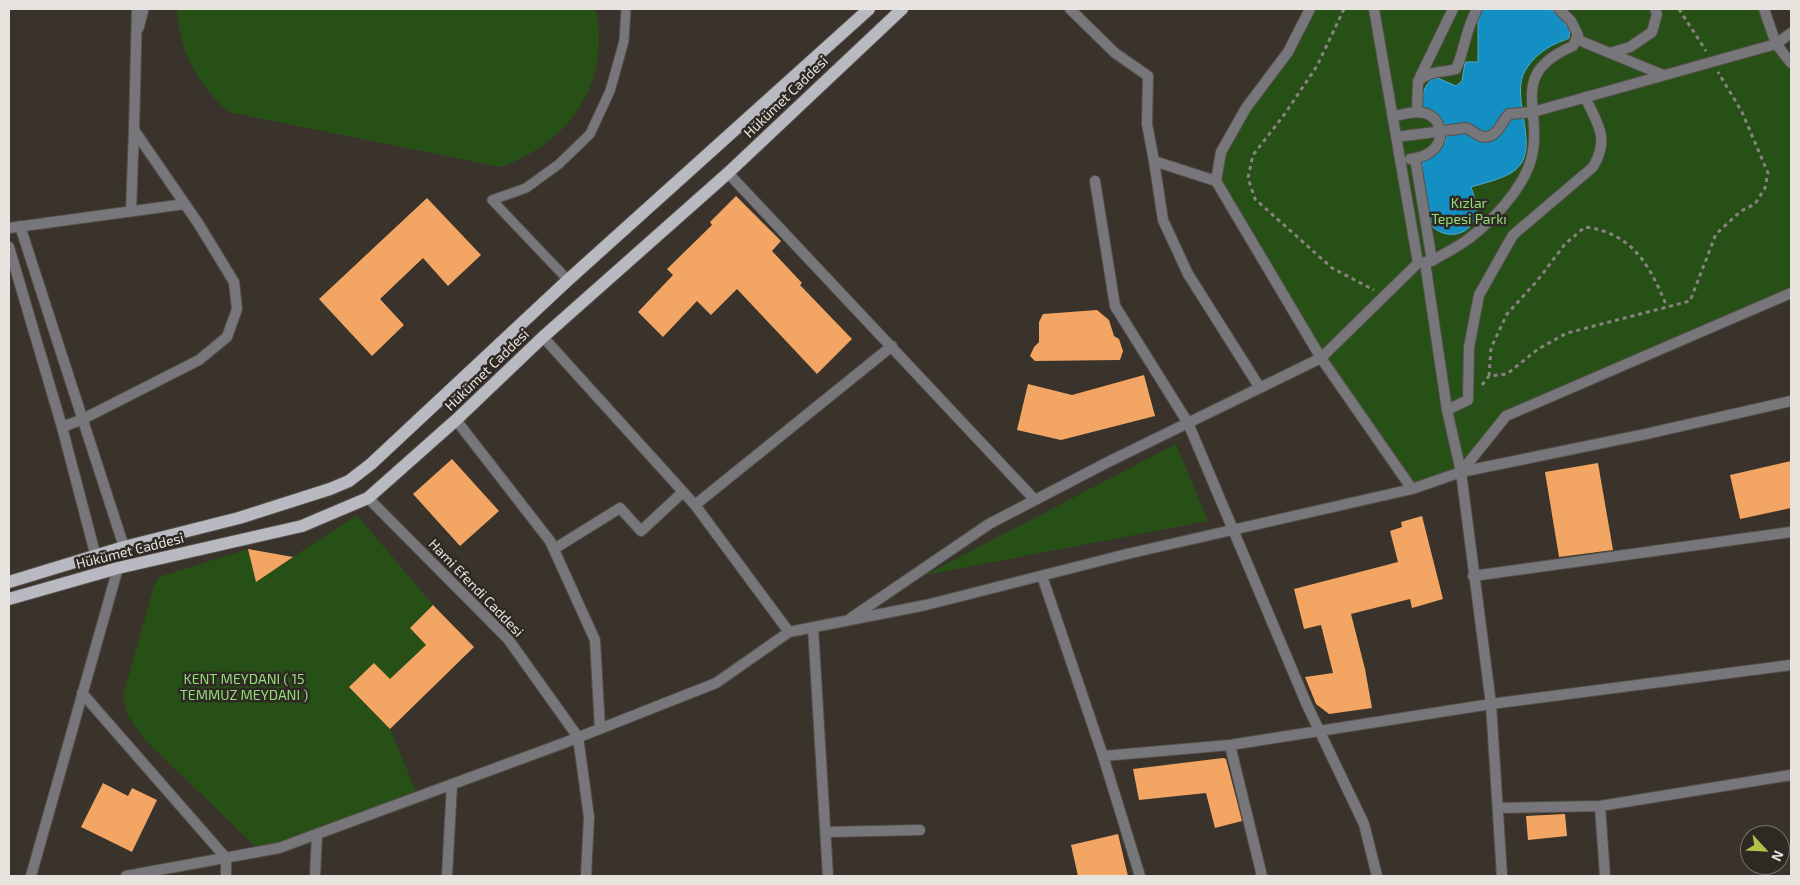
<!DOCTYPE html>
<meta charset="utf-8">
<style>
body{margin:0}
#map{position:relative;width:1800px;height:885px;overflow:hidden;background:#39332c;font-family:"Exo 2",sans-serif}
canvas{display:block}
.frame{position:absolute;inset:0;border:10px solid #e7e3df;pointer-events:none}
.north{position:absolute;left:1740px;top:825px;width:50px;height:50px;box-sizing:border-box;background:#2f2923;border:1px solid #79736e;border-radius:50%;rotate:115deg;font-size:14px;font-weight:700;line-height:20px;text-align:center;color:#e7e3df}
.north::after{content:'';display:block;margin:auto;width:18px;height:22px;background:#b2c34c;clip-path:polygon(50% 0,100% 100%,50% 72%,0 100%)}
</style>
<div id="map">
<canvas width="1800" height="885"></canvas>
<div class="frame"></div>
<div class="north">N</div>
</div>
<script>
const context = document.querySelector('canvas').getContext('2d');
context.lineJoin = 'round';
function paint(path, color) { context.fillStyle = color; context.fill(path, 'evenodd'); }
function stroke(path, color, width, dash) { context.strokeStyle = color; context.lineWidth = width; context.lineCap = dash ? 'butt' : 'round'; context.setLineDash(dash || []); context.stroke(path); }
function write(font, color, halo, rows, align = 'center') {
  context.font = font + ' "Exo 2",sans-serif'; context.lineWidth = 5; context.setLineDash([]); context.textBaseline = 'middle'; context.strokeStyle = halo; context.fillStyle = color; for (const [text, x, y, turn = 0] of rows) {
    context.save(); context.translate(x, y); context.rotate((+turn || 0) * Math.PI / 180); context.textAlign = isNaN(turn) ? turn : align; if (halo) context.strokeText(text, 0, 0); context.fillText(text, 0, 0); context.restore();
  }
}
paint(new Path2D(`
 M177,9H596C611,84 570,142 501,167L228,112C197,83 179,51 177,9Z
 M1310,9H1764L1791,63V293L1506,416L1461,472L1412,489L1321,358L1216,181L1221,152Z
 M1176,444L1208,521L925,575Z
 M357,515L433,605L410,628L426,645L390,679L350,687L390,729L417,794L270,847L260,848L254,845L144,739L128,716L123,696L154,586L159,577L248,549L256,581Z`), '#275017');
const water = new Path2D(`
 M1483,9H1550L1558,14L1570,31L1569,38C1564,41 1560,41 1555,44C1544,49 1533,58 1526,69C1507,98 1546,153 1511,173C1499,180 1484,183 1471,187C1473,194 1477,202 1477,210C1475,236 1445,242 1430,224L1421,158C1438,153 1449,146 1447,126L1435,113L1422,109C1422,95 1423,85 1435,77L1456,86L1462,81L1465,62H1478V16Z`);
paint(water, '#148fc3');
stroke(water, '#53a8cb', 1);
paint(new Path2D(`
 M736,196L781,241L772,251L802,283L800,285L852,339L817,374L737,289L711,315L697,301L663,337L638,312L673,275L667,269L712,225L710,222Z
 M427,198L481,255L448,286L423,258L380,299L404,325L372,356L319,299Z
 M1097,310L1109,320L1114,336L1119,339L1123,351L1120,360L1035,361L1030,356L1034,347L1039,342V322L1043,314Z
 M1144,375L1155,416L1061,440L1017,430L1028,384L1072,395Z
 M452,459L499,511L460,546L413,494Z
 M1791,461V508L1740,519L1730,475Z
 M1598,463L1613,550L1559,557L1545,472Z
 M1422,516L1443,599L1412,608L1410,599L1351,614L1365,669L1372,708L1329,714L1316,704L1305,677L1333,673L1321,625L1304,629L1294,589L1398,562L1390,531L1402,527L1401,522Z
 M248,549L293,557L256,582Z
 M433,605L474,647L390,729L349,687L374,663L390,679L426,645L410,628Z
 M1223,758L1226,759L1242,821L1215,828L1206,793L1139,800L1133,769Z
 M103,783L128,796L132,788L157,800L132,852L81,827Z
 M1565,814L1567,836L1528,840L1526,816Z
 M1118,834L1128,876H1078L1071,845Z`), '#f3a663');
const lane = new Path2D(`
 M139,28L144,9
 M568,280L492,200L526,188L559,164L590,134L610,91L624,41L626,9`);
const street = new Path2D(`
 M1070,9L1115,53L1148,76L1147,124L1154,161
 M1310,9L1288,52L1246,108L1221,152L1216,181L1321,358L1412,489
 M1764,9L1776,44L1791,63
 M1576,39L1663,75
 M1610,53L1630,47L1652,32L1657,14L1655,9
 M1420,77L1453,9
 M1417,112L1418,81C1431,70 1441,73 1456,69C1465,49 1466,28 1477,9
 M1393,116C1402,115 1415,110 1424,113C1440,117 1445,136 1435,148C1429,155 1418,158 1410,159
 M1396,137L1466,128C1471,129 1475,134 1480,136C1497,141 1500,123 1509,114L1533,112L1776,44L1791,33
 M1415,158L1432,261C1445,253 1460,246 1471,237C1493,220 1519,192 1529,166C1548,113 1503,76 1573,46L1578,35L1571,21L1559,9
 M728,173L1035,500
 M1095,181L1115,306L1188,423L1307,705L1364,824L1377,876
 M1216,181L1154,161L1163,220L1188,274L1260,388
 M131,211L134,130
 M20,226L124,547
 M9,228L185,204
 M9,247L62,427L96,557
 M1425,262L1447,410
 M543,337L695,505L789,632
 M456,420L550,541L595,640L600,729
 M62,427L81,420L199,360L227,337L237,309L234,282L198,223L134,130L137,9
 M1461,472L1506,416L1791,293
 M368,498L508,639L578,737L589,817L586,876
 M695,505L892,346
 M554,549L620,508L641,531L683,492
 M1042,576L1103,756L1140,876
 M1473,576L1791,532
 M851,618L989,524L1110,461L1321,358L1418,263L1374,9
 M813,627L828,876
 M82,693L226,858V876
 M1230,745L1262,876
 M1103,756L1230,745L1491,704L1791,665
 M1600,806L1605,876
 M1498,808L1600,806L1791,775
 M826,832L920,830
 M31,876L118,568
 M126,876L279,848L564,743L716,683L789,632L926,605L1127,554L1412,489L1461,472L1646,434L1791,401
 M315,876L317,834
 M447,876L452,784
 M1502,876L1491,704L1461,472L1447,410L1468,400L1469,347L1479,295L1513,235L1593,167C1610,138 1598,125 1585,97`);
const primary = new Path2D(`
 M9,582L124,547L239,518L330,489L349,481L371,464L568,280L869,9
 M9,599L118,568L302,526L368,498L456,420L543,337L728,173L902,9`);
stroke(lane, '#554f49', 11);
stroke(street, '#554f49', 12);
stroke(primary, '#554f49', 14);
stroke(new Path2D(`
 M1344,9L1317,66L1284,115L1253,155L1248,178L1255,199L1332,268L1374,290
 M1679,9L1706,51
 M1489,376L1491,348L1507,314L1537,281L1565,244L1585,227C1633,233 1650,266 1667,307
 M1482,385L1489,376L1507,374L1538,349L1567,333L1690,301L1716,234L1741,211L1755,204L1765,188L1768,173L1742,112L1718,72`), '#88837e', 3, [4, 4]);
stroke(lane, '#77777b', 9);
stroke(street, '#77777b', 10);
stroke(primary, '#b9b9c2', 12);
write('14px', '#e7e3df', '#2f2923', [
 ["Hükümet Caddesi",786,97,-44],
 ["Hükümet Caddesi",487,370,-44],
 ["Hükümet Caddesi",130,551,-14],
 ["Hami Efendi Caddesi",476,588,46]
]);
write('14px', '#92de79', '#2f2923', [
 ["Kızlar",1469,203],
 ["Tepesi Parkı",1469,219],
 ["KENT MEYDANI ( 15",244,679],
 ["TEMMUZ MEYDANI )",244,695]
]);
</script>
